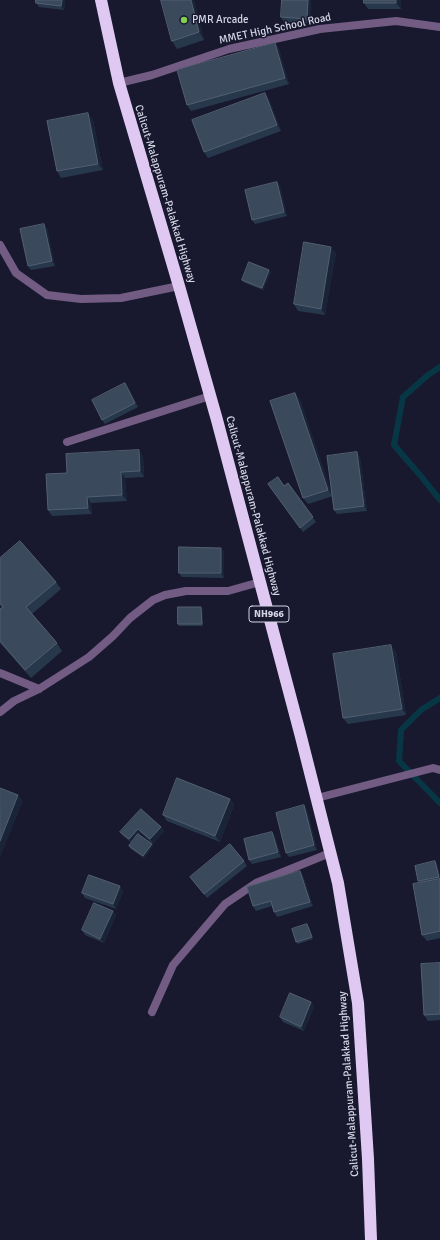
<!DOCTYPE html>
<style>
body{margin:0}
canvas{display:block;background:#18182e}
</style>
<canvas width="440" height="1240"></canvas>
<script>
const context = document.querySelector('canvas').getContext('2d');
context.lineJoin = 'round';
function stroke(path, color, width, dash) { context.strokeStyle = color; context.lineWidth = width; context.lineCap = dash ? 'butt' : 'round'; context.setLineDash(dash || []); context.stroke(path); }
function paint(path, color) { context.fillStyle = color; context.fill(path, 'evenodd'); }
function write(font, color, halo, rows, align = 'center') {
  context.font = font + ' Signika,sans-serif'; context.lineWidth = 3; context.setLineDash([]); context.textBaseline = 'middle'; context.strokeStyle = halo; context.fillStyle = color; for (const [text, x, y, turn = 0] of rows) {
    context.save(); context.translate(x, y); context.rotate((+turn || 0) * Math.PI / 180); context.textAlign = isNaN(turn) ? turn : align; if (halo) context.strokeText(text, 0, 0); context.fillText(text, 0, 0); context.restore();
  }
}
stroke(new Path2D(`
 M440,367L428,375L403,397L394,445L420,475L440,500
 M440,698L421,710L401,730L399,761L440,803`), '#073745', 6);
stroke(new Path2D(`
 M119,83L152,75L229,49L320,29L396,21L440,27
 M0,245L16,273L47,295L81,299L121,298L179,286
 M67,442L210,396
 M0,673L39,689
 M0,712L14,701L39,689L89,657L113,636L130,618L153,600L165,595L186,591H228L260,582
 M317,798L433,768L440,770
 M152,1012L173,965L225,904L256,883L330,853`), '#735c83', 8);
stroke(new Path2D(`
 M101,0L119,83L179,286L217,420L300,733L338,883L358,1003L368,1159L371,1240`), '#dfc8f1', 12);
paint(new Path2D(`
 M65,0L64,10L39,7L36,3Z
 M194,0L204,40L177,49L172,41Z
 M311,0L310,23L284,22L281,17Z
 M364,0H401V9H368L364,3Z
 M275,43L279,49L289,84L191,111L187,105Z
 M269,99L281,131L208,158L204,152Z
 M93,120L103,170L61,178L57,171Z
 M280,186L287,216L255,224L252,220Z
 M47,228L55,266L31,270L28,266Z
 M336,253L325,315L298,311L294,304Z
 M271,272L263,290L243,282L242,280Z
 M128,388L138,407L105,424L102,420Z
 M300,399L332,495L360,457L367,511L337,514L334,510L333,496L308,504L303,498Z
 M143,456L144,477L125,478L127,501L91,503L92,514L52,516L48,510L67,473Z
 M288,483L316,522L303,532L268,484L284,486Z
 M224,552V578L182,577L179,573Z
 M0,558L56,582L61,589L32,614L57,643L62,651L31,678L0,643V609L2,607L0,605Z
 M203,609V626H179L178,624Z
 M396,651L406,715L348,724L343,718Z
 M230,799L234,805L220,842L167,821L163,815Z
 M307,810L317,850L289,857L286,853Z
 M161,827L164,831L153,844L141,833L139,835L153,846L144,858L131,849L129,846L132,843L123,836L120,832Z
 M272,832L275,836L281,857L252,864L249,860Z
 M244,861L247,866L207,898L190,877Z
 M435,861L437,864L440,877V938L427,941L422,935L420,883L418,881Z
 M300,871L303,876L313,906L277,917L274,912L272,906L256,911L253,906Z
 M120,886L123,891L116,909L85,898L82,893Z
 M113,911L116,915L104,943L85,935L82,930Z
 M309,927L313,939L298,944L296,942Z
 M440,963V1020L428,1021L424,1015Z
 M311,1002L314,1007L304,1031L283,1022L280,1017Z`), '#28384c');
paint(new Path2D(`
 M62,0H65L64,10L61,6Z
 M191,0H194L204,40L199,32Z
 M308,0H311L310,23L307,19Z
 M396,0H401V9L396,3Z
 M275,43L279,49L289,84L285,78Z
 M265,93L269,99L281,131L277,125Z
 M88,113L93,120L103,170L98,164Z
 M277,182L280,186L287,216L284,212Z
 M44,224L47,228L55,266L52,261Z
 M331,247L336,253L325,315L321,309Z
 M269,270L271,272L263,290L262,288Z
 M125,383L128,388L138,407L135,403Z
 M295,393L300,399L333,496L328,490Z
 M139,450L143,456L144,477L140,471Z
 M357,452L360,457L367,511L364,506Z
 M121,472L125,478L127,501L122,495Z
 M87,497L91,503L92,514L88,508Z
 M221,548L224,552V578L221,573Z
 M201,607L203,609V626L202,624Z
 M391,645L396,651L406,715L402,709Z
 M18,795L23,801L0,858V841Z
 M230,799L234,805L220,842L215,836Z
 M304,805L307,810L317,850L314,845Z
 M161,827L164,831L153,844L150,839Z
 M138,829L141,833L132,843L129,839Z
 M272,832L275,836L281,857L278,852Z
 M152,844L153,846L144,858L143,856Z
 M435,861L437,864L440,878L439,877Z
 M300,871L303,876L313,906L310,902Z
 M120,886L123,891L116,909L113,904Z
 M113,911L116,915L104,943L100,939Z
 M307,924L309,927L313,939L312,937Z
 M311,1002L314,1007L304,1031L301,1027Z`), '#1a2439');
const building = new Path2D(`
 M36,0H62L61,6L36,3Z
 M161,0H191L199,32L172,41Z
 M282,0H308L307,19L281,17Z
 M364,0H396V3H364Z
 M275,43L285,78L187,105L177,70Z
 M265,93L277,125L204,152L192,120Z
 M88,113L98,164L57,171L47,121Z
 M277,182L284,212L252,220L245,190Z
 M44,224L52,261L28,266L20,229Z
 M304,242L331,247L321,309L294,304Z
 M249,262L269,270L262,288L242,280Z
 M125,383L135,403L102,420L92,400Z
 M295,393L328,490L303,498L270,401Z
 M139,450L140,471L121,472L122,495L87,497L88,508L48,510L46,474L67,473L66,454Z
 M357,452L364,506L334,510L327,456Z
 M278,477L284,486L288,483L313,517L300,528L268,484Z
 M20,541L56,582L26,607L57,643L25,670L0,641V609L3,607L0,603V558Z
 M179,547L221,548V573H179Z
 M178,607H201L202,624H178Z
 M391,645L402,709L343,718L333,654Z
 M177,778L230,799L215,836L163,815Z
 M0,788L18,795L0,841Z
 M304,805L314,845L286,853L276,813Z
 M141,809L161,827L150,839L138,829L129,839L120,832Z
 M272,832L278,852L249,860L244,839Z
 M138,834L152,844L143,856L129,846Z
 M230,844L244,861L204,894L190,877Z
 M435,861L439,877L418,881L415,866Z
 M300,871L310,902L274,912L271,901L253,906L247,887Z
 M89,875L120,886L113,904L82,893Z
 M440,879V931L422,935L413,884Z
 M94,903L113,911L100,939L82,930Z
 M307,924L312,937L296,942L292,929Z
 M440,963V1014L424,1015L421,964Z
 M290,993L311,1002L301,1027L280,1017Z`);
paint(building, '#3a495c');
stroke(building, '#525f72', 1);
for (const [x, y, r, color] of [
 [184,20,4,"#83d04e"]
]) { const dot = new Path2D(); dot.arc(x, y, r, 0, 2 * Math.PI); context.fillStyle = color; context.fill(dot); stroke(dot, '#18182e', 1.5); }
for (const [x, y, w] of [
 [269,614,40]
]) { const box = new Path2D(); box.roundRect(x - w / 2, y - 8, w, 16, 3); context.fillStyle = '#18182e'; context.fill(box); stroke(box, '#d4d5e5', 1); }
write('bold 10px', '#d4d5e5', null, [
 ["NH966",269,614]
]);
write('11px', '#d4d5e5', '#18182e', [
 ["PMR Arcade",192,20]
], 'left');
write('11px', '#d4d5e5', '#18182e', [
 ["MMET High School Road",275,29,-12],
 ["Calicut-Malappuram-Palakkad Highway",165,194,73],
 ["Calicut-Malappuram-Palakkad Highway",253,506,75],
 ["Calicut-Malappuram-Palakkad Highway",349,1084,-94]
]);
</script>
